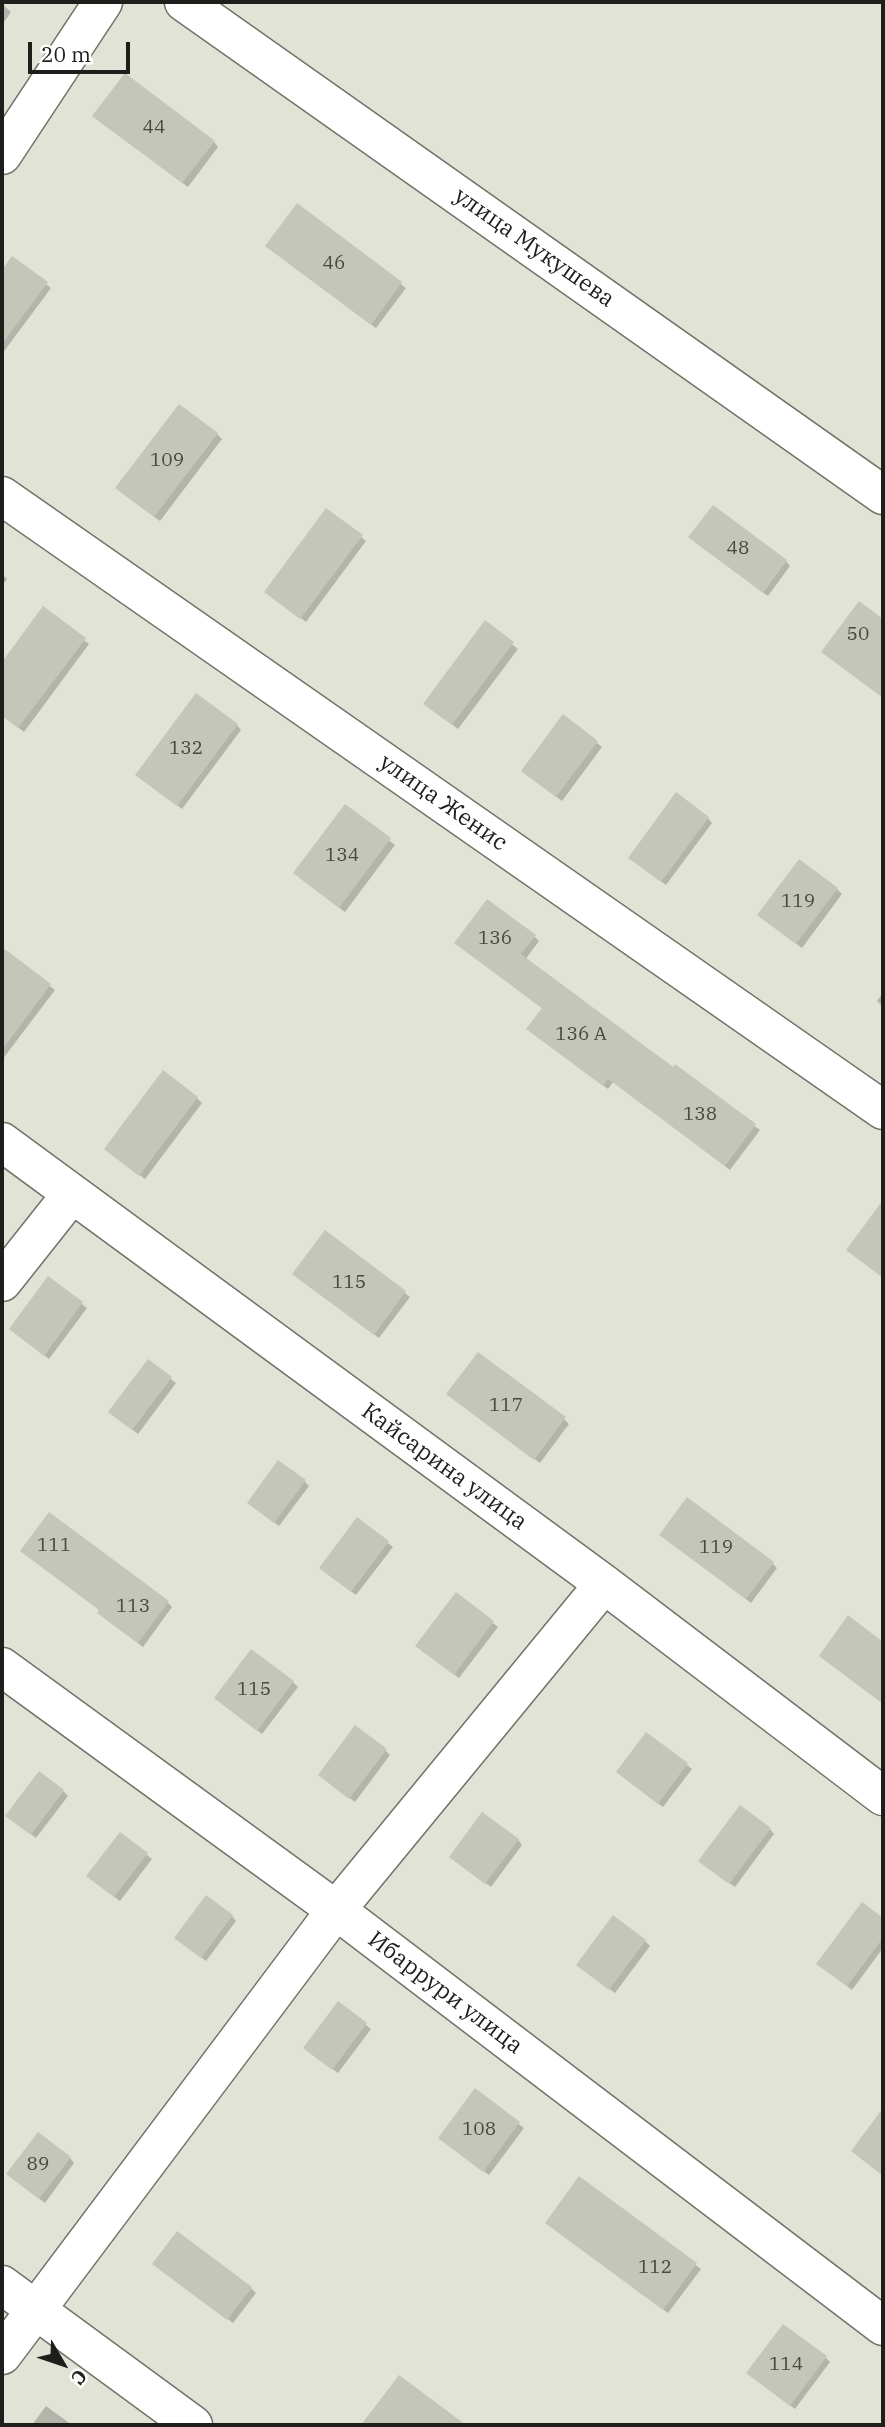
<!DOCTYPE html>
<meta charset="utf-8">
<style>
body{margin:0}
#map{position:relative;width:885px;height:2427px;overflow:hidden;background:#e0e3d6;font-family:"IBM Plex Serif",serif}
canvas{display:block}
.frame{position:absolute;inset:0;border:4px solid #1e1f1a;pointer-events:none}
.north{position:absolute;left:28px;top:2329px;width:70px;height:70px;-webkit-text-stroke:5px #fff;paint-order:stroke;rotate:129deg;font-size:19px;font-weight:700;line-height:28px;text-align:center;color:#1e1f1a}
.north::after{content:'';display:block;margin:auto;width:24px;height:32px;background:#1e1f1a;clip-path:polygon(50% 0,100% 100%,50% 72%,0 100%)}
.scale{position:absolute;left:28px;top:42px;width:102px;height:32px;box-sizing:border-box;border:4px solid #1e1f1a;border-top:0;padding-left:9px;font-size:21px;line-height:24px;white-space:nowrap;color:#1e1f1a;-webkit-text-stroke:5px #fff;paint-order:stroke}
</style>
<div id="map">
<canvas width="885" height="2427"></canvas>
<div class="frame"></div>
<div class="north">С</div>
<div class="scale">20 m</div>
</div>
<script>
const context = document.querySelector('canvas').getContext('2d');
context.lineJoin = 'round';
function paint(path, color) { context.fillStyle = color; context.fill(path, 'evenodd'); }
function stroke(path, color, width, dash) { context.strokeStyle = color; context.lineWidth = width; context.lineCap = dash ? 'butt' : 'round'; context.setLineDash(dash || []); context.stroke(path); }
function write(font, color, halo, rows, align = 'center') {
  context.font = font + ' "IBM Plex Serif",serif'; context.lineWidth = 5; context.setLineDash([]); context.textBaseline = 'middle'; context.strokeStyle = halo; context.fillStyle = color; for (const [text, x, y, turn = 0] of rows) {
    context.save(); context.translate(x, y); context.rotate((+turn || 0) * Math.PI / 180); context.textAlign = isNaN(turn) ? turn : align; if (halo) context.strokeText(text, 0, 0); context.fillText(text, 0, 0); context.restore();
  }
}
paint(new Path2D(`
 M2,4L11,12L2,25Z
 M99,121L214,142L218,147L188,187Z
 M297,206L406,288L376,328L272,250Z
 M13,258L51,288L2,354V273Z
 M217,434L222,439L160,521L122,493Z
 M327,510L366,541L306,622L271,596Z
 M695,542L786,561L790,566L768,596Z
 M2,574L7,579L2,586Z
 M43,609L89,644L24,732L2,715V665Z
 M485,623L518,649L458,729L430,708Z
 M563,717L602,747L562,801L528,776Z
 M237,725L241,730L182,809L142,779Z
 M345,806L395,845L345,912L300,878Z
 M708,818L712,823L666,885L635,862Z
 M837,889L842,894L802,948L764,920Z
 M534,936L539,941L525,960L760,1130L730,1170L613,1082L608,1089L533,1033L543,1009L461,947Z
 M9,955L55,990L2,1060V965Z
 M883,993V1007L877,1001Z
 M197,1098L202,1103L145,1179L111,1154Z
 M325,1233L410,1297L379,1338L299,1279Z
 M49,1279L87,1308L49,1359L16,1334Z
 M148,1361L176,1383L138,1434L115,1416Z
 M453,1399L564,1419L569,1424L540,1463Z
 M304,1481L309,1486L279,1526L254,1507Z
 M357,1519L393,1547L356,1595L326,1573Z
 M666,1539L773,1564L777,1568L751,1603Z
 M456,1595L498,1627L459,1678L422,1651Z
 M168,1603L172,1607L143,1647L104,1618Z
 M293,1682L298,1687L262,1734L221,1703Z
 M646,1734L692,1769L663,1807L623,1777Z
 M385,1750L390,1755L355,1802L325,1779Z
 M63,1791L68,1796L36,1838L12,1820Z
 M770,1829L774,1834L735,1887L705,1866Z
 M120,1834L152,1859L120,1901L93,1881Z
 M518,1840L522,1845L491,1887L456,1861Z
 M863,1905L883,1920V1948L852,1990L823,1968Z
 M232,1916L236,1921L206,1961L181,1942Z
 M645,1941L650,1946L615,1993L583,1969Z
 M339,2004L371,2029L338,2073L310,2053Z
 M475,2091L524,2128L489,2175L445,2142Z
 M70,2158L74,2163L45,2203L13,2179Z
 M579,2178L701,2269L668,2313L552,2227Z
 M159,2269L251,2288L256,2293L233,2323Z
 M826,2358L830,2362L795,2409L753,2377Z
 M46,2406L72,2425H32Z`), '#0003');
paint(new Path2D(`
 M125,73L215,141L182,183L92,116Z
 M297,203L402,282L371,325L265,246Z
 M12,256L48,282L2,344V270Z
 M179,404L218,433L154,517L115,488Z
 M713,505L787,560L763,593L688,537Z
 M326,508L363,535L300,619L264,592Z
 M859,601L883,619V698L821,652Z
 M43,606L86,638L18,728L2,716V662Z
 M485,620L514,642L452,725L423,704Z
 M196,693L238,724L177,806L135,775Z
 M563,714L598,741L556,797L521,771Z
 M676,792L709,817L661,882L628,858Z
 M345,804L391,838L339,908L293,873Z
 M799,859L838,888L796,944L757,915Z
 M487,899L536,935L521,954L673,1067L675,1064L756,1124L725,1166L608,1079L603,1086L526,1029L542,1008L454,943Z
 M2,947L51,984L2,1050Z
 M163,1070L198,1097L139,1176L104,1149Z
 M883,1200V1278L846,1250Z
 M325,1230L406,1291L374,1335L292,1274Z
 M48,1276L83,1302L44,1356L9,1329Z
 M478,1352L566,1417L534,1460L446,1394Z
 M148,1359L172,1377L132,1430L108,1412Z
 M278,1460L306,1480L274,1523L247,1503Z
 M687,1497L774,1562L746,1599L659,1535Z
 M49,1512L169,1601L138,1643L97,1613L99,1610L20,1551Z
 M357,1517L389,1541L351,1592L319,1568Z
 M456,1592L494,1621L454,1675L415,1646Z
 M848,1615L883,1642V1704L819,1656Z
 M251,1649L294,1681L257,1731L214,1698Z
 M355,1725L387,1749L349,1799L318,1775Z
 M646,1732L688,1763L658,1804L616,1772Z
 M39,1771L64,1790L31,1835L5,1816Z
 M740,1805L771,1828L729,1884L698,1861Z
 M482,1812L519,1839L485,1884L449,1857Z
 M120,1832L148,1853L114,1897L86,1876Z
 M206,1895L233,1915L201,1958L174,1938Z
 M862,1902L883,1918V1938L847,1986L816,1964Z
 M613,1915L646,1940L609,1990L576,1965Z
 M338,2001L367,2023L332,2070L303,2048Z
 M475,2088L520,2122L483,2172L438,2138Z
 M883,2108V2176L851,2151Z
 M38,2132L71,2157L39,2199L6,2174Z
 M579,2176L697,2263L663,2310L545,2223Z
 M177,2231L252,2287L227,2320L152,2264Z
 M783,2324L827,2356L790,2406L746,2373Z
 M399,2375L466,2425H361Z`), '#c3c6b9');
const minor = new Path2D(`
 M184,2L883,495
 M2,155L103,2
 M2,496L883,1110
 M2,1142L604,1584L883,1796
 M2,1282L71,1195
 M2,1667L336,1910L883,2326
 M2,2285L193,2425
 M2,2355L336,1910L604,1584`);
stroke(minor, '#707367', 41);
stroke(minor, '#fff', 38);
write('19px', '#474942', null, [
 ["44",154,128],
 ["46",334,264],
 ["109",167,461],
 ["48",738,549],
 ["50",858,635],
 ["132",186,749],
 ["134",342,856],
 ["119",798,902],
 ["136",495,939],
 ["136 А",581,1035],
 ["138",700,1115],
 ["115",349,1283],
 ["117",506,1406],
 ["111",54,1546],
 ["119",716,1548],
 ["113",133,1607],
 ["115",254,1690],
 ["108",479,2130],
 ["89",38,2165],
 ["112",655,2268],
 ["114",786,2365]
]);
write('23px', '#1e1f1a', '#fff', [
 ["улица Мукушева",534,248,35],
 ["улица Женис",443,803,35],
 ["Кайсарина улица",444,1467,36],
 ["Ибаррури улица",445,1993,37]
]);
</script>
